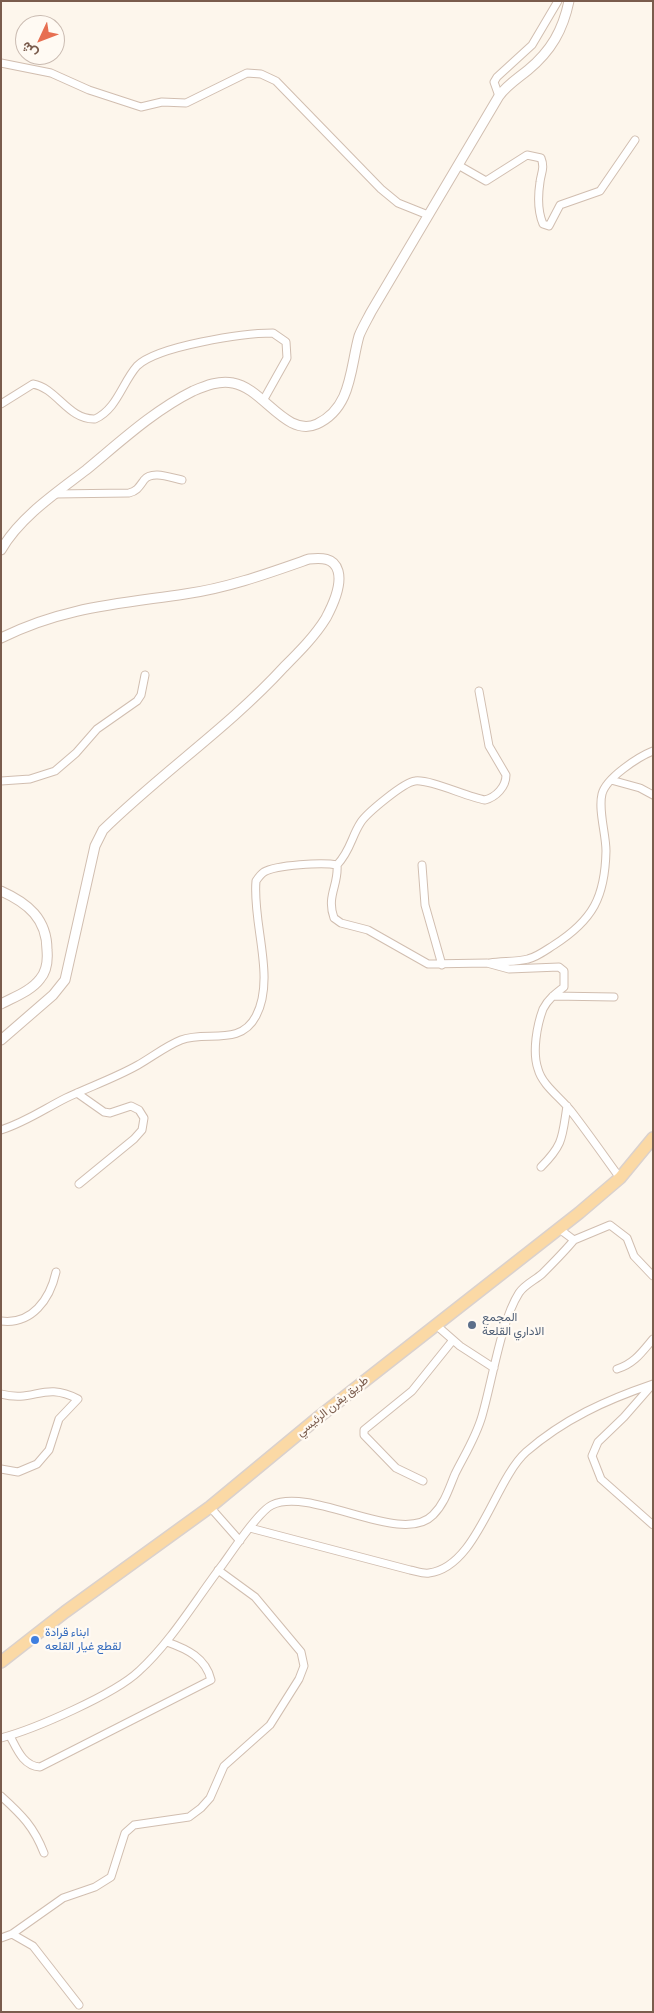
<!DOCTYPE html>
<meta charset="utf-8">
<style>
body{margin:0}
#map{position:relative;width:654px;height:2013px;overflow:hidden;background:#fdf6ec;font-family:"Source Sans 3",Vazirmatn,sans-serif}
canvas{display:block}
.frame{position:absolute;inset:0;border:2px solid #7a5c4d;pointer-events:none}
.north{position:absolute;left:15px;top:15px;width:50px;height:50px;box-sizing:border-box;background:#fffaf3;border:1px solid #cabbb1;border-radius:50%;rotate:227deg;font-size:14px;font-weight:700;line-height:20px;text-align:center;color:#7a5c4d}
.north::after{content:'';display:block;margin:auto;width:18px;height:22px;background:#e76f51;clip-path:polygon(50% 0,100% 100%,50% 72%,0 100%)}
</style>
<div id="map">
<canvas width="654" height="2013"></canvas>
<div class="frame"></div>
<div class="north">ش</div>
</div>
<script>
const context = document.querySelector('canvas').getContext('2d');
context.lineJoin = 'round';
function stroke(path, color, width, dash) { context.strokeStyle = color; context.lineWidth = width; context.lineCap = dash ? 'butt' : 'round'; context.setLineDash(dash || []); context.stroke(path); }
function write(font, color, halo, rows, align = 'center') {
  context.font = font + ' "Source Sans 3",Vazirmatn,sans-serif'; context.lineWidth = 4.5; context.setLineDash([]); context.textBaseline = 'middle'; context.strokeStyle = halo; context.fillStyle = color; for (const [text, x, y, turn = 0] of rows) {
    context.save(); context.translate(x, y); context.rotate((+turn || 0) * Math.PI / 180); context.textAlign = isNaN(turn) ? turn : align; if (halo) context.strokeText(text, 0, 0); context.fillText(text, 0, 0); context.restore();
  }
}
const minor = new Path2D(`
 M1,63L51,73L89,90L141,107L162,102L186,103L247,73L261,74L276,81L381,189L398,203L428,215
 M499,96L494,82L497,77L532,45L558,1
 M458,165L486,181L527,155L541,158C545,168 541,173 540,182C538,195 538,212 543,224L549,226L560,205L600,191L635,140
 M1,404L33,384C57,388 68,420 95,419C117,409 122,383 137,366C157,346 244,333 273,333L286,342L287,358L264,399
 M55,494L129,493C137,491 139,487 144,480C152,470 171,478 182,480
 M611,780L640,788L653,795
 M1,781L30,779L55,771L76,753L97,729L137,701L141,695L145,675
 M337,865C351,850 351,837 361,822C367,813 404,782 415,781C430,779 467,797 485,800C496,797 506,787 506,775L489,746L479,691
 M422,865L425,905L442,965
 M490,963C502,961 516,962 528,959C537,957 546,950 554,945C593,920 605,897 606,851C606,834 598,810 602,794C606,778 638,757 653,751
 M553,996L614,997
 M77,1093L104,1112L110,1113L131,1106L139,1110L144,1118L142,1130L134,1139L79,1184
 M1,1130C26,1122 44,1109 66,1098C89,1087 115,1078 138,1065C152,1057 166,1046 181,1040C206,1030 240,1047 256,1016C276,978 252,923 256,881C258,878 261,874 264,872C276,865 323,862 337,865C339,885 326,896 334,918L341,923L368,930L428,964L487,963L509,969L559,967L564,971V987C556,993 548,999 543,1009C537,1025 532,1052 538,1069C542,1085 561,1098 571,1111C588,1133 604,1156 620,1178
 M541,1167C564,1144 562,1137 567,1106
 M574,1240L610,1225L627,1238L634,1256L653,1276
 M1,1321C32,1325 50,1299 56,1272
 M436,1325L460,1346L494,1368
 M617,1369C634,1364 642,1352 653,1339
 M652,1385L624,1417L598,1442L592,1456L601,1479L653,1525
 M1,1394C35,1403 43,1381 78,1399L59,1419L49,1450L37,1464L18,1472L1,1469
 M423,1481L396,1468L364,1435V1430L412,1391L453,1340
 M210,1507L240,1541
 M250,1528L410,1570C416,1571 423,1574 429,1573C477,1567 494,1481 526,1452C564,1419 606,1400 653,1384
 M10,1736C17,1749 23,1766 40,1767L211,1680C206,1658 187,1649 167,1642
 M1,1738C35,1729 115,1694 139,1671C171,1642 197,1598 223,1564C233,1550 259,1511 272,1505C312,1486 402,1547 433,1515C445,1503 449,1488 455,1474C465,1454 476,1437 482,1416C492,1382 501,1321 519,1293C524,1285 535,1280 542,1274C553,1263 564,1252 574,1240L558,1228
 M1,1796C22,1815 34,1827 44,1853
 M12,1934L33,1946L79,2005
 M1,1938L12,1934L63,1898L95,1887L111,1877L125,1833L134,1825L189,1817L201,1808L210,1798L224,1766L270,1725L299,1679L304,1666L301,1652L255,1597L218,1570`);
const tertiary = new Path2D(`
 M1,550C20,517 56,493 86,470C120,442 153,411 193,391C205,386 219,380 233,383C263,388 286,438 317,424C352,408 350,368 359,336C362,328 367,320 371,312L499,96C507,85 517,79 528,70C551,51 563,30 569,1
 M1,638C63,607 118,604 185,594C228,588 269,573 309,559C321,558 334,557 338,571C342,585 333,605 326,618C315,636 299,652 284,667C229,727 161,773 103,830L95,846L65,980L53,995L1,1040
 M1,891C28,903 47,919 47,950C48,961 47,971 40,979C31,991 14,997 1,1004`);
const primary = new Path2D(`
 M1,1662L65,1612L210,1507L320,1416L579,1213L620,1178L653,1138`);
stroke(minor, '#d1beb0', 9);
stroke(tertiary, '#d1beb0', 11);
stroke(primary, '#dad1cd', 14);
stroke(minor, '#fff', 7);
stroke(tertiary, '#fff', 9);
stroke(primary, '#fbd9a5', 11);
for (const [x, y, r, color] of [
 [472,1325,5,"#5c6f8a"],
 [35,1640,5,"#3f7fe0"]
]) { const dot = new Path2D(); dot.arc(x, y, r, 0, 2 * Math.PI); context.fillStyle = color; context.fill(dot); stroke(dot, '#fffaf3', 2); }
write('12px', '#4e5e75', '#fffaf3', [
 ["المجمع",482,1318],
 ["الاداري القلعة",482,1332]
], 'left');
write('12px', '#7a5c4d', '#fffaf3', [
 ["طريق يفرن الرئيسي",333,1407,-39]
]);
write('12px', '#366cbe', '#fffaf3', [
 ["ابناء قرادة",45,1633],
 ["لقطع غيار القلعه",45,1647]
], 'left');
</script>
